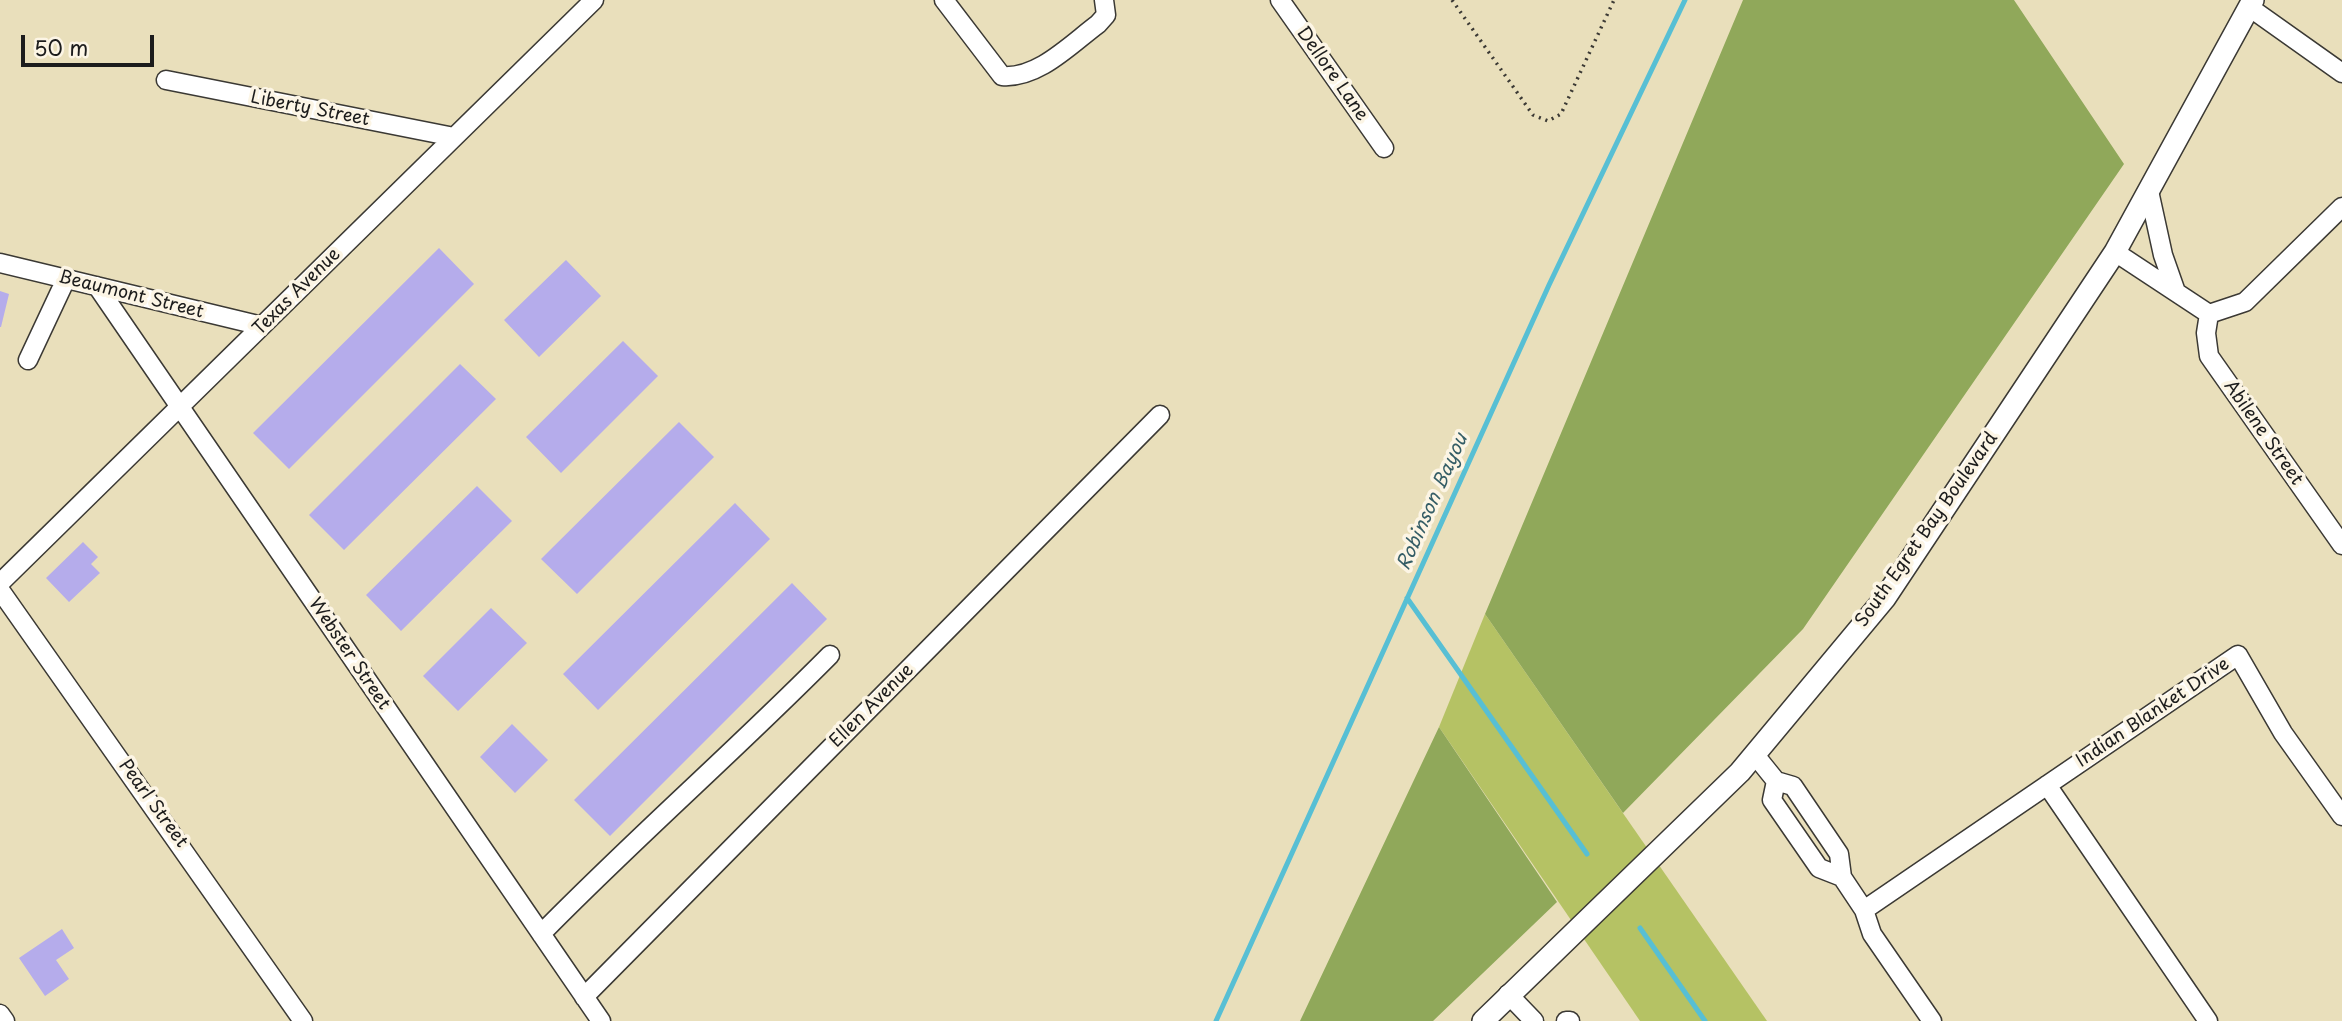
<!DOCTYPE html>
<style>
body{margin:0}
#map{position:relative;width:2342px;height:1021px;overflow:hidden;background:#e9dfbb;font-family:"Playpen Sans",sans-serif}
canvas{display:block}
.scale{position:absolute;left:21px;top:35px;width:133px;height:32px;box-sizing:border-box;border:4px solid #1c1c1c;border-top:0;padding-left:9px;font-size:21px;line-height:24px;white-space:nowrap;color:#1c1c1c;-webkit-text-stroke:5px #fcf5e5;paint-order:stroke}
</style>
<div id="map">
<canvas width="2342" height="1021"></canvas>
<div class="scale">50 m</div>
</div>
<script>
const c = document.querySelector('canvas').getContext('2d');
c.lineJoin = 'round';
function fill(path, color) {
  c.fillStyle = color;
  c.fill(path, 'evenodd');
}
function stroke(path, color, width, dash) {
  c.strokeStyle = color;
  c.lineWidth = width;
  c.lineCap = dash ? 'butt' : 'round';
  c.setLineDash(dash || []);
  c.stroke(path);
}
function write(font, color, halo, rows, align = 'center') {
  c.font = font + ' "Playpen Sans",sans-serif';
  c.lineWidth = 7;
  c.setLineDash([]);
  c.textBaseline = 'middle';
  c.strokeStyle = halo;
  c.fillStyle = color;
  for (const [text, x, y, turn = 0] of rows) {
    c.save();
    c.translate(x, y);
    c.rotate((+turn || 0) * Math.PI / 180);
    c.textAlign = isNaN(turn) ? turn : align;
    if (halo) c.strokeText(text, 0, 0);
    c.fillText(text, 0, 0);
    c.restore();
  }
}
fill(new Path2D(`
 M1485 614 1767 1021H1640L1439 727Z`), '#b5c264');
fill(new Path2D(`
 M1743 0H2014L2124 164 1803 629 1623 813 1485 614Z
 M1439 727 1557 902 1433 1021H1300Z`), '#90a85a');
stroke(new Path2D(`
 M1407 598 1587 854
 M1640 928 1705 1021
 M1216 1021 1549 285 1685 0`), '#57bfd4', 5);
fill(new Path2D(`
 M439 248 474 284 289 469 253 433Z
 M566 260 601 296 539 357 504 320Z
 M0 291 9 294 1 327H0Z
 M623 341 658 376 561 473 526 437Z
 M460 364 496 399 344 550 309 515Z
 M679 422 714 457 577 594 541 559Z
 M477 486 512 521 401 631 366 595Z
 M735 503 770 539 598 710 563 674Z
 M83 542 98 557 91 564 100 573 69 602 46 578Z
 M792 583 827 619 610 836 574 800Z
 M491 608 527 643 458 711 423 676Z
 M512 724 548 760 515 793 480 757Z
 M62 929 74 948 56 960 69 979 45 996 19 958Z`), '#b5aceb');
const minor = new Path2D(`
 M944 0 1002 76C1038 79 1071 44 1098 24L1106 15 1104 0
 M1280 0 1384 148
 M2249 7 2342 73
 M166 80 454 137
 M2149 191 2163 255 2176 292
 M2115 252 2209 314
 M0 263 262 326
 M97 286 601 1021
 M2209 314 2206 333 2209 356 2342 545
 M2209 314 2245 302 2342 207
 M28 360 66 279
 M0 583 594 0
 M0 590 303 1021
 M1755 755 1776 781 1793 786 1839 854 1842 877 1864 910 1872 934 1932 1021
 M1776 781 1772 800 1819 868 1842 877
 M2047 785 2208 1021
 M1864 910 2238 655 2283 733 2342 816
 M541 934C635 838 736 750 830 655
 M1508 994 1534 1021
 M584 997 1160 415
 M0 1014 5 1021
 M1566 1021H1570`);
const major = new Path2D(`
 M1483 1021 1740 772 1885 598 2115 252 2253 0`);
stroke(minor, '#3b3934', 21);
stroke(major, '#3b3934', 24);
stroke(new Path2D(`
 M1452 0 1533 115 1548 121 1561 114 1614 0`), '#3b3934', 3.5, [2, 5]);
stroke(minor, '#fff', 18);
stroke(major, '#fff', 21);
write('18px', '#1c1c1c', '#fcf5e5', [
 ["Dellore Lane",1332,74,55],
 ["Liberty Street",310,109,11],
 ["Texas Avenue",297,292,-45],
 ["Beaumont Street",131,295,14],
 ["Abilene Street",2263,433,55],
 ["South Egret Bay Boulevard",1927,530,-55],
 ["Webster Street",349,654,56],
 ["Ellen Avenue",872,706,-45],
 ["Indian Blanket Drive",2153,713,-34],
 ["Pearl Street",153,804,54]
]);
write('italic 19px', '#345d66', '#fcf5e5', [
 ["Robinson Bayou",1433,502,-66]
]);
</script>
